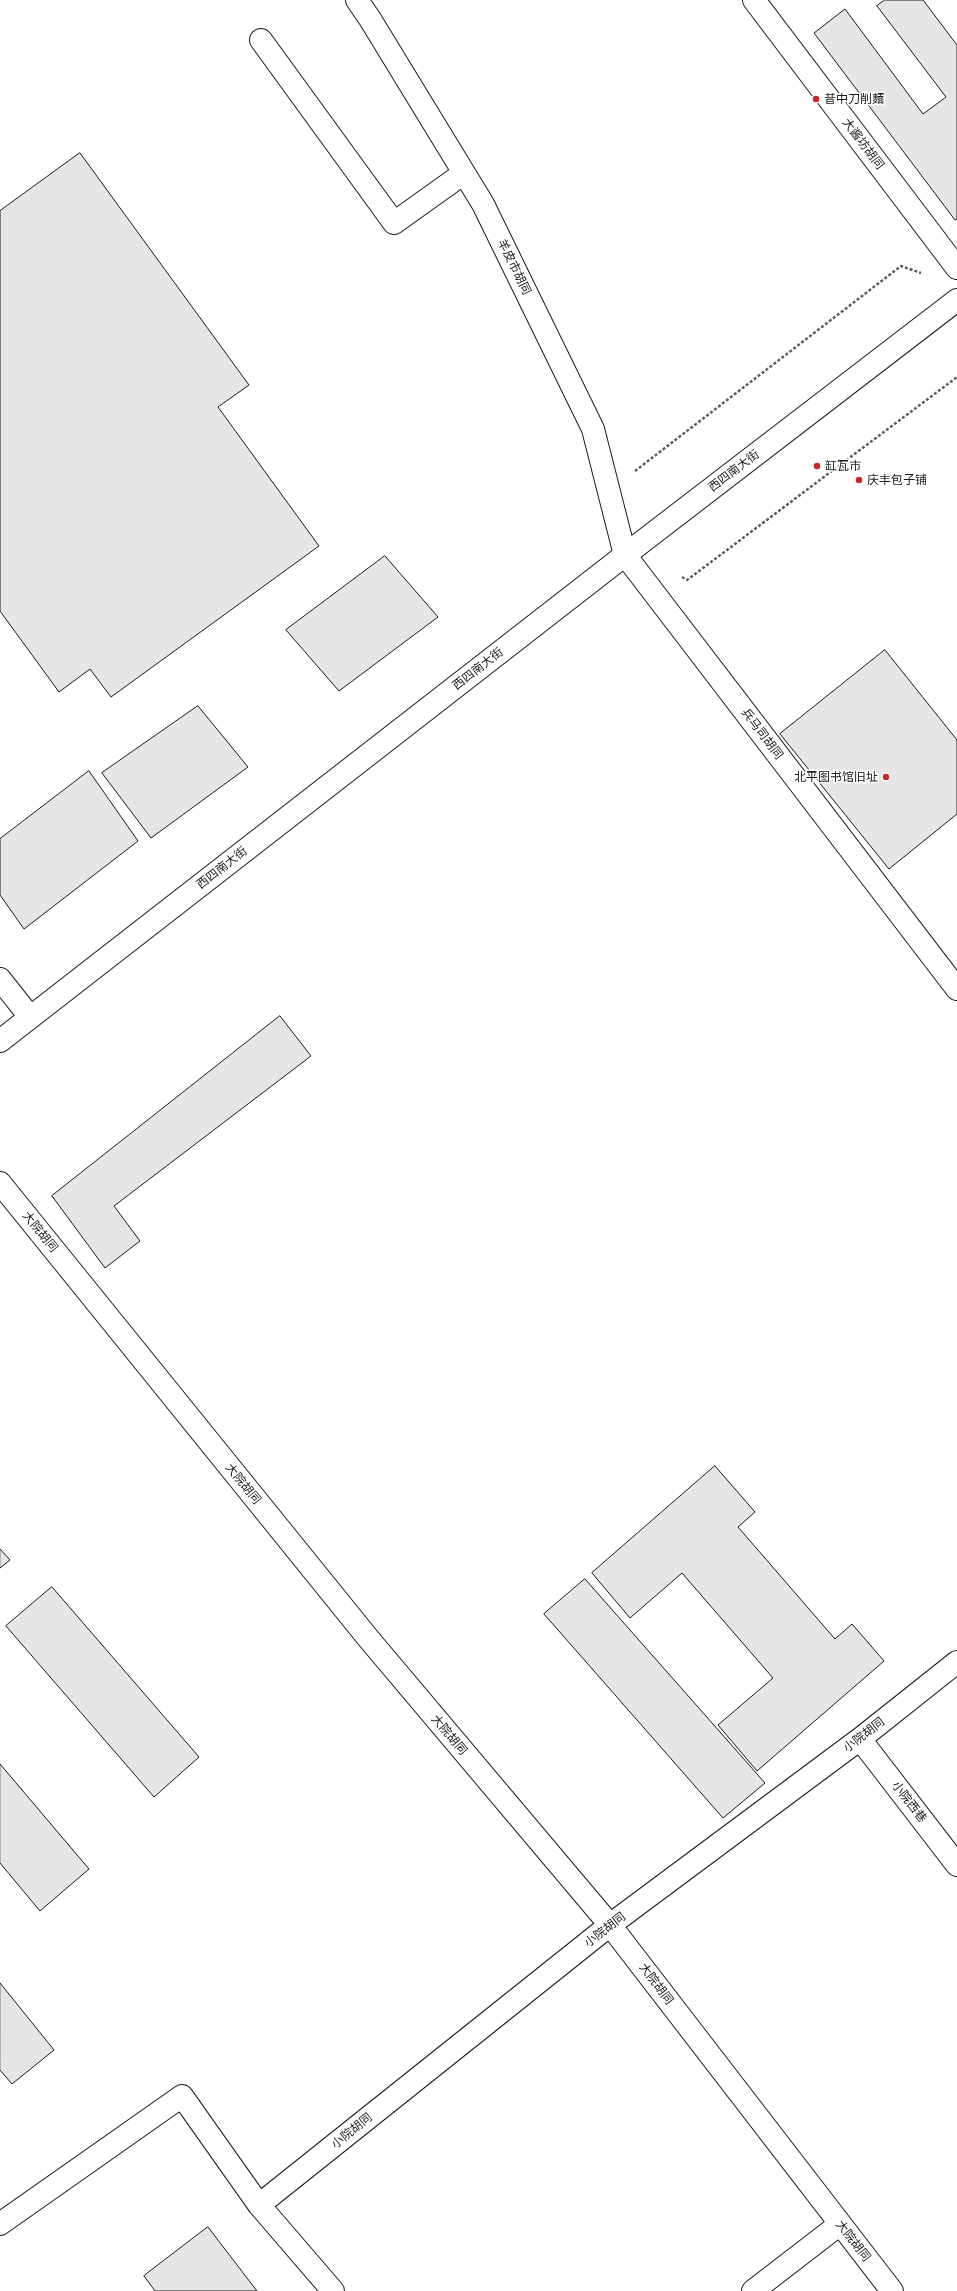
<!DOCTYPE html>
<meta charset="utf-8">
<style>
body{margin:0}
canvas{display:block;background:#fff}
</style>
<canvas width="957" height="2291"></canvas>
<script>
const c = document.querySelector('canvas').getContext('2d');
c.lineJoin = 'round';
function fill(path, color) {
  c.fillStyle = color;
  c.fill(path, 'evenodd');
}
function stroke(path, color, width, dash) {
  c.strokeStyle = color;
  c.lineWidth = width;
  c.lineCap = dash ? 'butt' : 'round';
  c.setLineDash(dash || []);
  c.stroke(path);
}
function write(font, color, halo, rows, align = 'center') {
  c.font = font + ' Quicksand,"Noto Sans SC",sans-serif';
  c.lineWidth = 3;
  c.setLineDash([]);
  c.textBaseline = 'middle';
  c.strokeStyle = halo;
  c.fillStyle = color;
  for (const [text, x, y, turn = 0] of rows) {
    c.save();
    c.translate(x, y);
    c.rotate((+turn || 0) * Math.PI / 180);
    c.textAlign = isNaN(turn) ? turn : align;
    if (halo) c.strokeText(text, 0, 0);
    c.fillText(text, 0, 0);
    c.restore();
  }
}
const building = new Path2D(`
 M885 0H923L957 45V219L955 220 814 33 845 9 923 114 946 97 877 6Z
 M80 153 249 385 218 407 319 546 111 697 90 669 59 692 0 611V211Z
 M385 556 438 617 339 691 286 630Z
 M885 650 957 740V814L889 869 780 734Z
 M198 706 248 767 151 838 102 773Z
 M89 771 138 841 24 929 0 895V839Z
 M280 1016 311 1056 114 1206 140 1241 105 1268 52 1196Z
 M715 1466 755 1512 738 1527 835 1639 852 1624 884 1661 757 1771 718 1725 773 1678 682 1573 630 1618 592 1573Z
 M0 1549 10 1560 0 1568Z
 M585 1579 765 1783 723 1818 544 1614Z
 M52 1587 199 1757 154 1797 6 1626Z
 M0 1764 89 1869 40 1911 0 1863Z
 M0 1983 54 2050 12 2084 0 2070Z
 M208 2227 257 2291H155L144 2276Z`);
fill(building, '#e6e6e6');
stroke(building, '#1a1a1a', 1);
const minor = new Path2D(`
 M357 0 370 19 483 204 593 429 625 555 957 989
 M754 0 957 268
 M261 40 394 223 464 173
 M0 979 30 1017
 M0 1183 368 1638 610 1925 892 2291
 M860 1739 957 1865
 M259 2205 610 1925 860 1739 957 1662
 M0 2224 182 2096 259 2205 333 2291
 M753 2291 840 2224`);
const major = new Path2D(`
 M0 1041 625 555 957 300`);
stroke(minor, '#1a1a1a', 24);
stroke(major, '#1a1a1a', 24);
stroke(new Path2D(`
 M635 471 901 266 921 273
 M682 577 687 580 957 377`), '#5f5f5f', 2.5, [3, 2]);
stroke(minor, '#fff', 22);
stroke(major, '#fff', 22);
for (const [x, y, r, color] of [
 [816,99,4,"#c62828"],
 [817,466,4,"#c62828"],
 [859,480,4,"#c62828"],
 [886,777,4,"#c62828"]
]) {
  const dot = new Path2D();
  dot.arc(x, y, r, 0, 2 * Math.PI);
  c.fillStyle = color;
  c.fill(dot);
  stroke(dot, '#fff', 1.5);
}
write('12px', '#1a1a1a', '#fff', [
 ["昔中刀削麵",824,99],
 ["缸瓦市",825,466],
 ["庆丰包子铺",867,480],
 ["北平图书馆旧址",878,777,"right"]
], 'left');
write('12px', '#1a1a1a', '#fff', [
 ["大酱坊胡同",863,144,53],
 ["羊皮市胡同",514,267,64],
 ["西四南大街",734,471,-37],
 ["西四南大街",478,669,-38],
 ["兵马司胡同",762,734,53],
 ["西四南大街",222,868,-38],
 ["大院胡同",40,1232,51],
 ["大院胡同",243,1484,51],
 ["大院胡同",449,1735,50],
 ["小院胡同",864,1735,-38],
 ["小院西巷",909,1802,52],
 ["小院胡同",605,1930,-38],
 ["大院胡同",656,1984,53],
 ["小院胡同",352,2131,-39],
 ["大院胡同",853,2241,52]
]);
</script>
